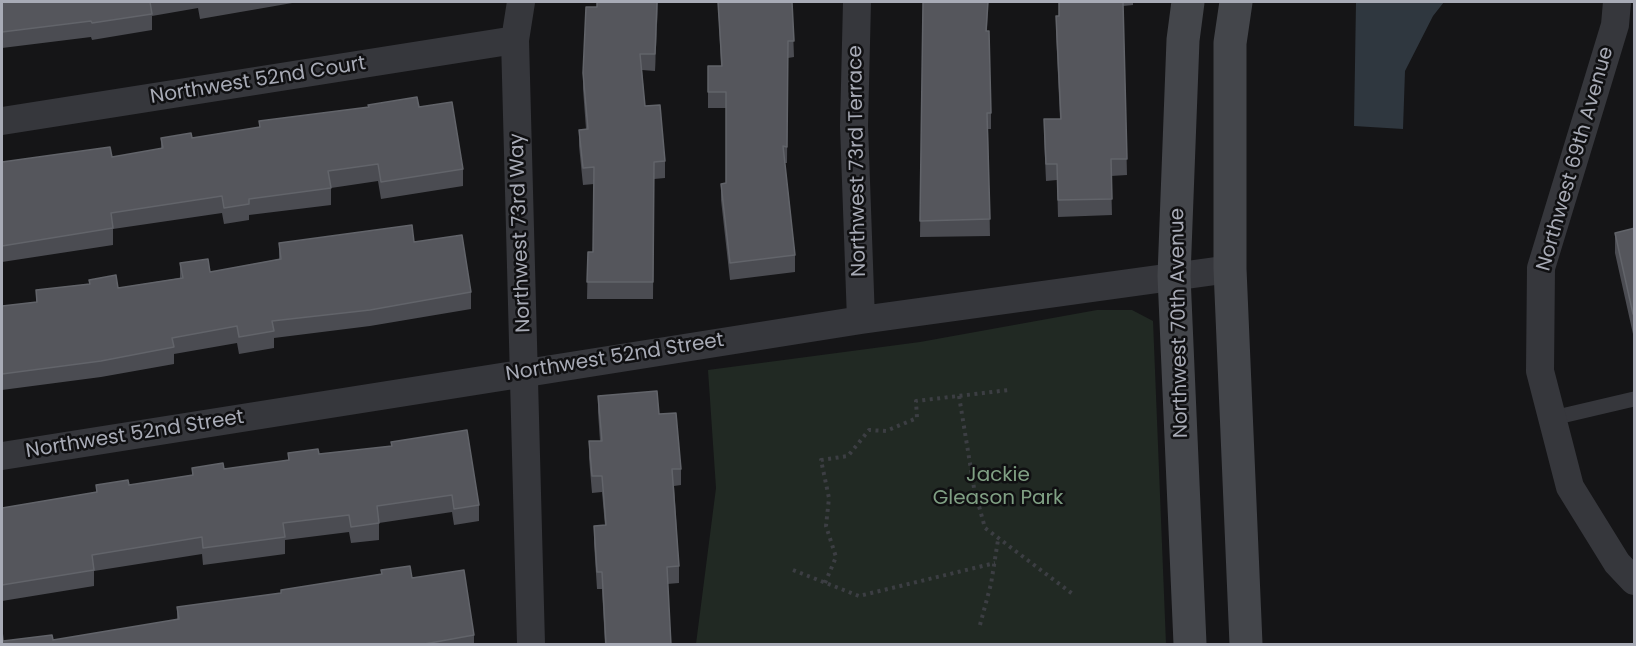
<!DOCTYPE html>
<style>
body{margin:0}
#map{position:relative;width:1636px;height:646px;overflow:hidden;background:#151517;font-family:Poppins,sans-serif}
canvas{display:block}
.frame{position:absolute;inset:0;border:3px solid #a8abb6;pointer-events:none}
</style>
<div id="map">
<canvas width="1636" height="646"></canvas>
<div class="frame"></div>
</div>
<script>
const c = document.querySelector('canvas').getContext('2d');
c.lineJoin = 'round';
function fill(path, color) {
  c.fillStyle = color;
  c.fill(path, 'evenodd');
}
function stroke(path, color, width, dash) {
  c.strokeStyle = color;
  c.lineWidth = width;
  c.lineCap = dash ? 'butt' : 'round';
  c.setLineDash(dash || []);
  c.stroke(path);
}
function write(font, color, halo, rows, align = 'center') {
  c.font = font + ' Poppins,sans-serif';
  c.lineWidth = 5;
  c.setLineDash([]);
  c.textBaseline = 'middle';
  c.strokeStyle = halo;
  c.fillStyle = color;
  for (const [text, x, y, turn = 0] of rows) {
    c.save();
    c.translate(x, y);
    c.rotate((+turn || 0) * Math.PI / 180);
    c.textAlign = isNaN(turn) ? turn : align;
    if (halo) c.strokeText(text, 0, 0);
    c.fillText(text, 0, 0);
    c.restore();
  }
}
fill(new Path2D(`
 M1097 310H1132L1153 321 1166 644H696L716 488 708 370 920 342Z`), '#212923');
fill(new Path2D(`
 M1356 2H1444L1433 16 1405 71 1403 129 1354 126Z`), '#2f373f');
stroke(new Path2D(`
 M959 396 974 488 985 528 1074 595
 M793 570 859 596 995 563
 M825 583 836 557 826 526 829 498 821 460 848 456 869 430 886 431 917 418 916 401 1009 390
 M980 625 991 584 998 540`), '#3c3e43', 4, [3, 4.5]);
stroke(new Path2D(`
 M1553 418 1634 399`), '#36373c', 15);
stroke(new Path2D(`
 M521 2 515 40 531 644
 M857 2 854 126 861 320
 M1617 2 1615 25 1541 268 1540 371 1570 487 1617 563 1634 581
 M2 121 515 40
 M2 456 861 320 1230 269`), '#36373c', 28);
stroke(new Path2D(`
 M1188 2 1183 40 1174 276 1190 644
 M1236 2 1230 43V269L1246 644`), '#44464b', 33);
fill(new Path2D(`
 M2 2H298L200 19 198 8 152 16V30L92 40 91 37 2 48Z
 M658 2 655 71 642 70 645 106 665 161V178L654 179 653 299H587L588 252H593L594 184 583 185 579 146V130L586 129 583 89V73L597 7Z
 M718 2H792L794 57 788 58 787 163H785L795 255V272L730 280 721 200V184L726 183V108H708V66H721Z
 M923 2H988L987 31 991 113V129H988L990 236 920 237Z
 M1059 2H1133V5L1123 6 1127 175 1111 176 1112 215 1058 217 1057 180 1046 181 1044 136 1060 119 1056 33V16H1059Z
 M419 107 463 169V186L381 199 378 181 331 188V205L249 215V220L224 224 222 213 113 229V245L2 262V162L112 157 161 149V138H192L259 127V121Z
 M1635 228V334H1633L1615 253V233Z
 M414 242 471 292V309L370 326 274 338V348L239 354 237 343 174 354V364L101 377 2 390V306L36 302V290L89 284V280L118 288 180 278V263L210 272 279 259V243Z
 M598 396 659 414 681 469V485L674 486 679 566V583L667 584 671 645H605L602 589H597L594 543V526H605L602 492 592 493 589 458V441H600L598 412Z
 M391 442 479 505V521L454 525 452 512 379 523V540L351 543 349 532 285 540V554L203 565 202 554 94 571V586L2 601V508L96 492V485H129L192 475V468L224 469 288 460V453L319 454 391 446Z
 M381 570 412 578 474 635V645H2L3 641 53 640 177 620V607L281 593V590L381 574Z`), '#4b4c52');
fill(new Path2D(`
 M657 2H658L655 71V54Z
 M1633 314H1635V334H1633Z`), '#313236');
const building = new Path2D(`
 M2 2H150L152 14 92 23 91 21 2 32Z
 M597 2H657L655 54H640L645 106 660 105 665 161 654 162 653 282H587L588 252H593L594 167 583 168 579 130 588 129 583 73 586 7H597Z
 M718 2H792L794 41H788L787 147 783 146 795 255 730 263 721 184 726 183V92H708V66H722Z
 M923 2H988L986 31H989L991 113H987L990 219 920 221Z
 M1059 2H1123L1127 159H1111L1112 199 1058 200 1057 164H1046L1044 119H1061L1056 16H1059Z
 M417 97 419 107 452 102 463 169 381 182 378 164 328 171 331 188 249 199V204L224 208 222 196 111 213 113 228 2 246V162L110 147 112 157 163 148 161 138 191 133 192 138 260 127 259 121 369 107 368 105Z
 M412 225 414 242 462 235 471 292 370 310 272 321 274 331 239 337 237 326 172 338 174 347 101 361 2 374V306L37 302 36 290 90 284 89 280 116 275 118 288 183 278 180 263 208 259 210 272 281 259 279 243Z
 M1635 228V314H1633L1615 233Z
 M657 391 659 414 676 413 681 469H672L679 566 667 567 671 645H606L602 572H597L594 526 606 525 602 476H592L589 441H602L598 396Z
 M467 430 479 505 454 509 452 495 377 506 379 523 351 527 349 515 283 523 285 537 203 548 202 537 92 555 94 570 2 585V508L97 492 96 485 128 480 129 485 193 475 192 468 223 463 224 469 289 460 288 453 318 449 319 454 392 446 391 442Z
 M410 566 412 578 464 570 474 635 419 645H2V631L3 641 52 635 53 640 179 619 177 607 281 593V590L382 574 381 570Z`);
fill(building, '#55565c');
stroke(building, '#62646a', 1.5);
write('20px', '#a8abb6', '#101012', [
 ["Northwest 52nd Court",258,81,-9],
 ["Northwest 69th Avenue",1576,159,-74],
 ["Northwest 73rd Terrace",858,161,-91],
 ["Northwest 73rd Way",521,233,-92],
 ["Northwest 70th Avenue",1180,323,-91],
 ["Northwest 52nd Street",615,358,-9],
 ["Northwest 52nd Street",135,435,-9]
]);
write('20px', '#80a084', '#101012', [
 ["Jackie",998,476],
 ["Gleason Park",998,499]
]);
</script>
